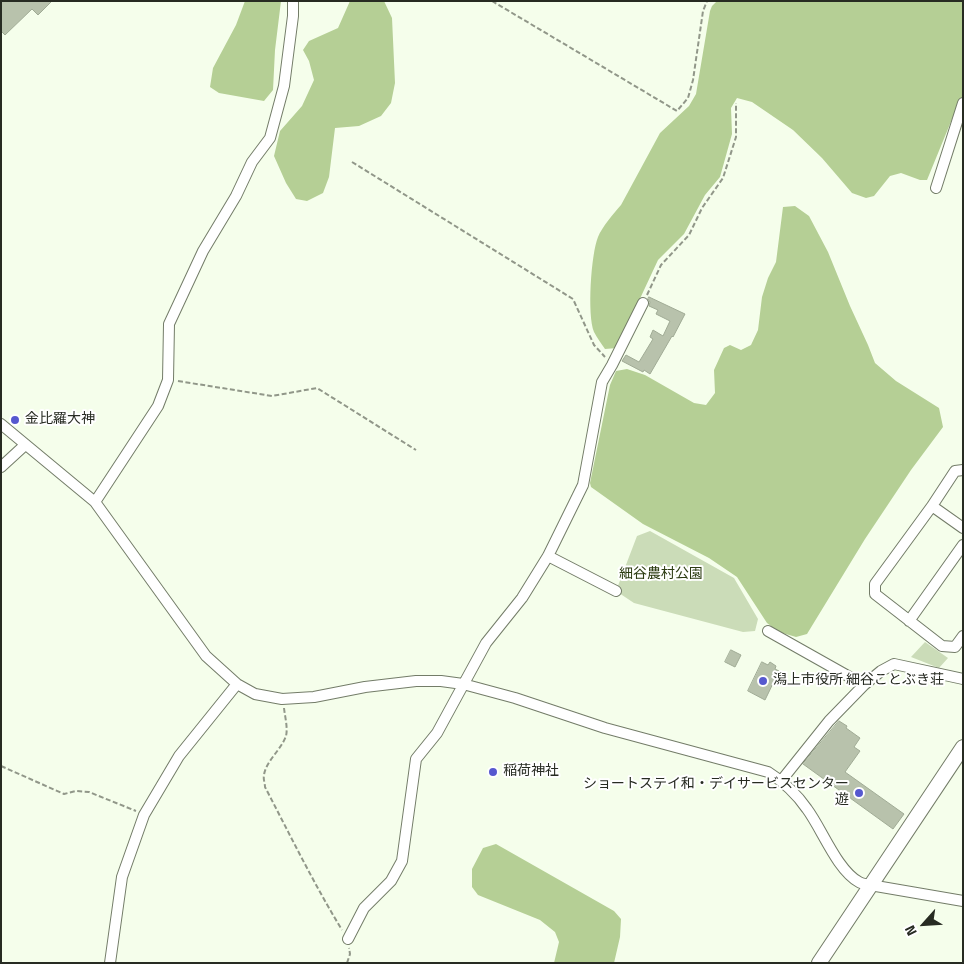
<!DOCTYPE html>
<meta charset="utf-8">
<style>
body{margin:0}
#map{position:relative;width:964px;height:964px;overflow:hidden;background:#f5feeb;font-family:"Titillium Web",sans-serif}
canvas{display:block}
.frame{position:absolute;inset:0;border:2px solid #272b22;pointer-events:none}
.north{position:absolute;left:899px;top:899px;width:50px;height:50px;-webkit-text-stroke:4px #fff;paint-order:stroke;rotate:244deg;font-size:14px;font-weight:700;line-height:20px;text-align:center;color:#272b22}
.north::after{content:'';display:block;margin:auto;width:18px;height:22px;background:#272b22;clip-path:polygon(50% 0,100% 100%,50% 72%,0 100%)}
</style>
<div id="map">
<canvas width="964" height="964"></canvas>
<div class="frame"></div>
<div class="north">N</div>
</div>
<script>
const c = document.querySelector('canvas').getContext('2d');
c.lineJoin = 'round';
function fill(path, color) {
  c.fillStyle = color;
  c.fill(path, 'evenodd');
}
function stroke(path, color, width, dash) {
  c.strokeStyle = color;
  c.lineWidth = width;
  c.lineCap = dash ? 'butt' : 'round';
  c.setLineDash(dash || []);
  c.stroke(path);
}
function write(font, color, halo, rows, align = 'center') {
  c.font = font + ' "Titillium Web","Noto Sans JP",sans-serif';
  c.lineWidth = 4;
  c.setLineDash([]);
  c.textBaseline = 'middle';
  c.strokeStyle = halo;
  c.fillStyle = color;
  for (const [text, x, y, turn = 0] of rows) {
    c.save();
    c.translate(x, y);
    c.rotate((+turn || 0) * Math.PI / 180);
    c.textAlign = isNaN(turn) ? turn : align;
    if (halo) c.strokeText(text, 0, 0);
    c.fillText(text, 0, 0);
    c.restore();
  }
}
fill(new Path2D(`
 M650 531 734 578 758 619 755 631 743 632 634 603 616 591 637 536Z
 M925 642 948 658 939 668 911 657Z`), '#cbdcb8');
fill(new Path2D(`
 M245 1H281L275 50 273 90 264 101 219 93 210 87 213 68 236 25Z
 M350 1H384L392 18 395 83 391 103 381 116 359 126 335 128 329 177 323 193 307 201 296 199 286 183 274 156 280 131 302 106 314 80 309 61 303 50 309 41 338 28Z
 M717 1H963V96L959 102 927 180H920L901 173 890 176 874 196 866 198 852 193 822 158 793 130 752 102 737 98 731 108 732 134 720 177 705 195 684 234 658 260 617 348 605 349C601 343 597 338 594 332 587 315 591 254 598 237 602 227 614 213 621 205L660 133 689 106 696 94 710 11 712 6Z
 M795 206 809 216 828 252 850 306 868 345 875 363 896 381 939 408 943 427 911 470 865 539 807 634 796 637 779 632 767 623 737 577 709 558 643 524 591 487 590 483 610 385 616 371 627 369 645 375 694 403 706 405 715 393 714 370 724 348 730 345 741 350 751 345 758 330 762 297 768 278 776 262 783 207Z
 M496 844 614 911 621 919 620 937 614 963H554L559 942 555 932 540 920 478 895 472 887V869L483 848Z`), '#b5cf95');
const building = new Path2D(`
 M4 1H52L38 15 32 9 5 35 1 31V4Z
 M649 297 685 314 673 337 672 336 650 374 644 370 643 372 622 361 626 355 639 362 653 339 650 337 653 330 663 336 670 321 656 314 658 310 649 306 650 302 648 299Z
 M731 650 741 655 735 667 725 662Z
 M762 662 768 665 770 662 776 666 775 669 779 671 765 700 748 691Z
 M839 721 847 726 846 728 860 738 854 747 860 751 845 772 904 814 893 829 803 764Z`);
fill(building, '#b8c2ac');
stroke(building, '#a0ab95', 1);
const street = new Path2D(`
 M936 188 963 103
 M1 424 95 502 206 656 237 684 255 694 282 699 314 697 365 687 416 681H441L463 684 515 698 605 728 768 772C784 782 796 793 807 809 822 829 837 870 859 882 862 884 866 884 870 885L963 901
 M1 467 25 445
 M963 470 955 471 932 506 875 584V594L942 646 955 647 963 636
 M95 502 158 406 168 380 169 324 203 251 236 196 252 162 270 138 284 86 293 16V1
 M932 506 963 528
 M548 556 616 591
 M909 621 963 545
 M768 631 864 685
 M781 781 829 721 864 685 881 671 894 664 963 679
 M348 939 364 908 391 881 402 861 416 759 437 733 486 643 522 598 548 556 583 485 602 382 612 365 643 303
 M110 963 122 877 144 815 179 756 237 684`);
const secondary = new Path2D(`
 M819 963 963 747`);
stroke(street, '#737c68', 12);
stroke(secondary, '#737c68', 16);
stroke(new Path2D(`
 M492 1 677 111 688 98 693 80 703 11 707 1
 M352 162 573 299 594 345 605 357
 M647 295 661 265 689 235 702 208 723 178 736 137V103
 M178 381 272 396 317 388 416 450
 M284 708C285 717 288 728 286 736 281 750 266 761 264 775 263 779 265 783 265 787 290 835 314 884 342 930
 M1 766 64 794 76 791 89 792 136 811
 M347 963 350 954 349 948`), '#919789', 2, [5, 2.5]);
stroke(street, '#fff', 10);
stroke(secondary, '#fff', 14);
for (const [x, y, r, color] of [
 [15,420,5,"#5658cf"],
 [763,681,5,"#5658cf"],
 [493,772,5,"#5658cf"],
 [859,793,5,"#5658cf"]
]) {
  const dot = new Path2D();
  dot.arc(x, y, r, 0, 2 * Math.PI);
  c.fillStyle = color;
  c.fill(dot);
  stroke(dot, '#fff', 2);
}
write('14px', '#272b22', '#fff', [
 ["金比羅大神",25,420],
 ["潟上市役所 細谷ことぶき荘",773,681],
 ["稲荷神社",503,772],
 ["ショートステイ和・デイサービスセンター",849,785,"right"],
 ["遊",849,801,"right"]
], 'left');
write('14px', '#2c3c12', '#fff', [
 ["細谷農村公園",661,575]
]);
</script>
